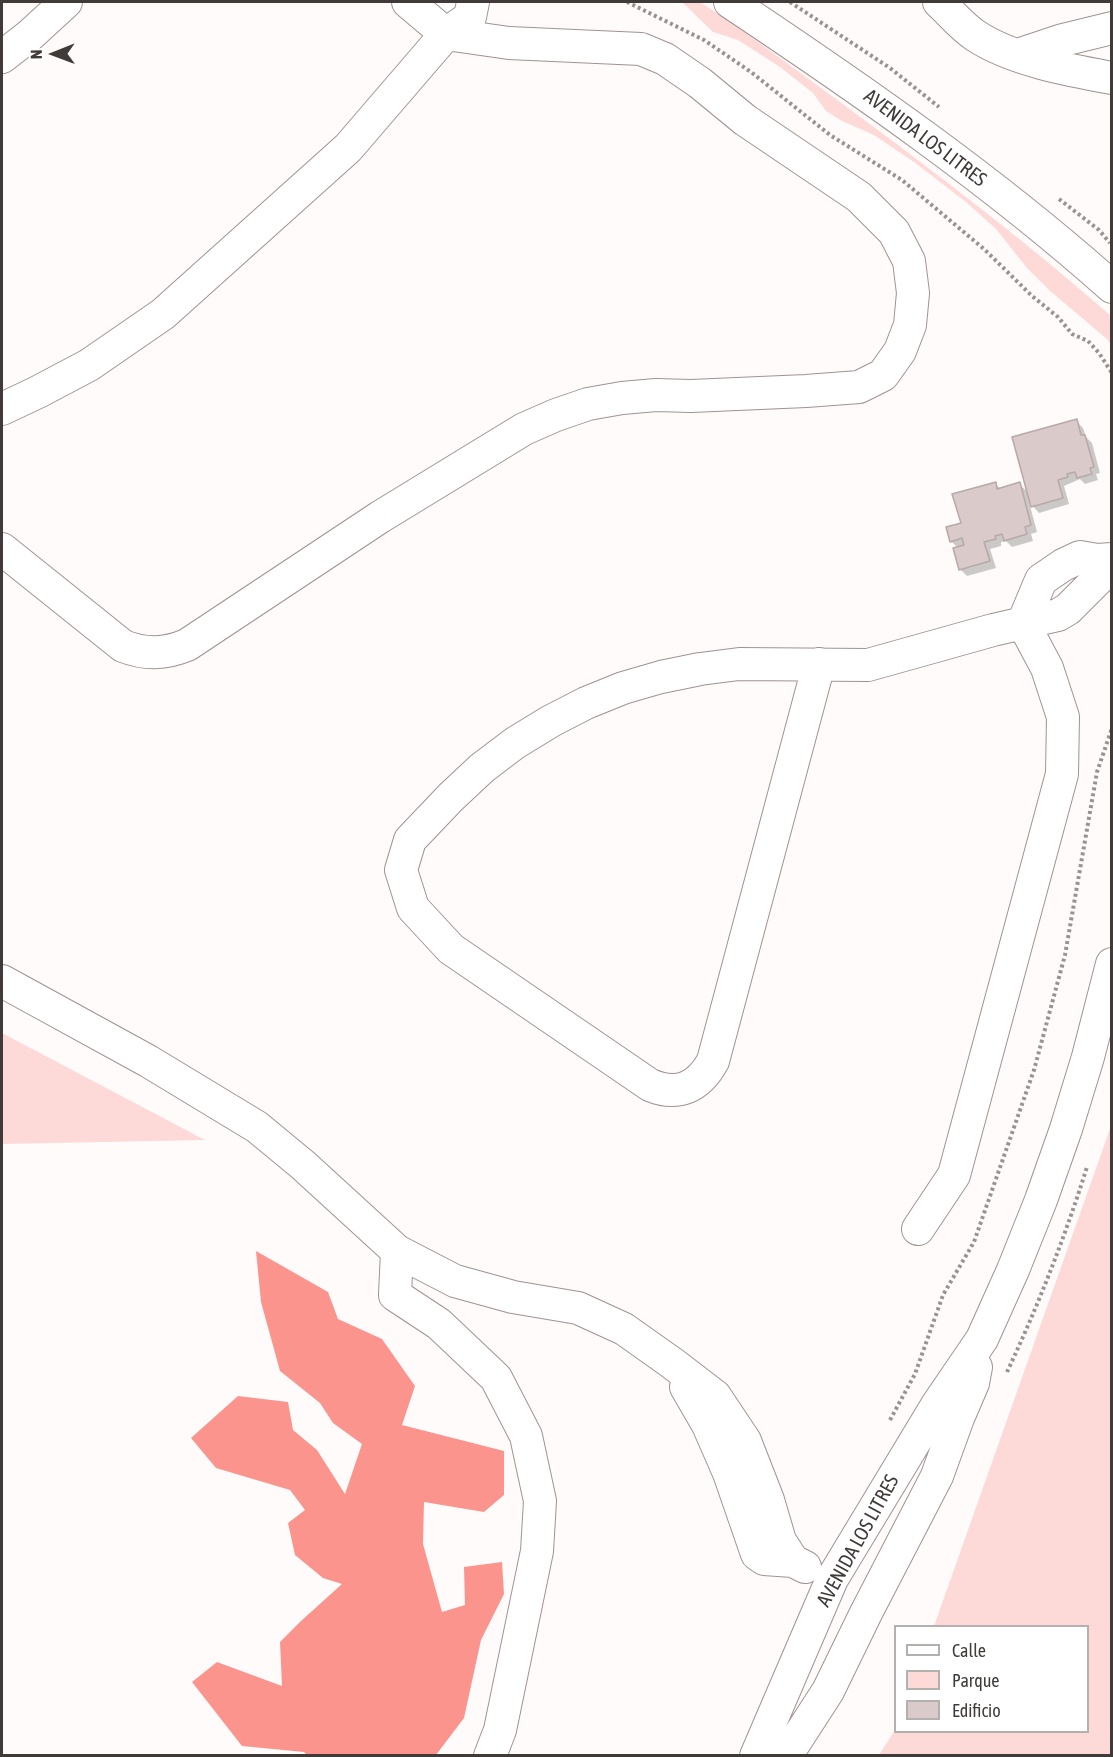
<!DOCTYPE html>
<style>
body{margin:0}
#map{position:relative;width:1113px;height:1757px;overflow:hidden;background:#fefbfa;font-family:"Asap Condensed",sans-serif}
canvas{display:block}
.frame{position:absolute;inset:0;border:3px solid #403a39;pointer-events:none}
.legend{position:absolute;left:894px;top:1625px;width:195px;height:108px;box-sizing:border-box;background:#fff;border:2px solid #b3b0b0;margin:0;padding:8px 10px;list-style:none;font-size:18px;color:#403a39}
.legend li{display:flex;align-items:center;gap:12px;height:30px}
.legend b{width:30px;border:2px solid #b3b0b0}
.north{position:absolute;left:24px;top:24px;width:60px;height:60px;-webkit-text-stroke:4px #fff;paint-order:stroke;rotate:269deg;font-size:16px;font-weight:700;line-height:24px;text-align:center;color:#403a39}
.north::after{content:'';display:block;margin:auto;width:21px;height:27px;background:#403a39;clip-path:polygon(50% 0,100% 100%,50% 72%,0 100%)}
</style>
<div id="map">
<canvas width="1113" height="1757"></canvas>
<div class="frame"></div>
<ul class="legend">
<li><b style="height:8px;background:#fff"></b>Calle</li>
<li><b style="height:16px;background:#fddad7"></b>Parque</li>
<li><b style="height:16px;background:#dacbca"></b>Edificio</li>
</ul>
<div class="north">N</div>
</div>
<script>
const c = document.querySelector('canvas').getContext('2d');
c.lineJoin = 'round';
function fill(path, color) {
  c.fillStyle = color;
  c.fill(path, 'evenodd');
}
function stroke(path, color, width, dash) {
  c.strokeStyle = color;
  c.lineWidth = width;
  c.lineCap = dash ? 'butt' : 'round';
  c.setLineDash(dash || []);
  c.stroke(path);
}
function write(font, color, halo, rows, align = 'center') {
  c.font = font + ' "Asap Condensed",sans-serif';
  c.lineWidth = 4.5;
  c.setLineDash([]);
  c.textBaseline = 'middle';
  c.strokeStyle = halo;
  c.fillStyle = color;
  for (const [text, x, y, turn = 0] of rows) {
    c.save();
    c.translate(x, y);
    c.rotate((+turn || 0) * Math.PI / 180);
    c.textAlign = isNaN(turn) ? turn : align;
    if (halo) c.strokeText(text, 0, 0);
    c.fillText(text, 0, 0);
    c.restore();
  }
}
fill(new Path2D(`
 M682 2H700L729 21C860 116 990 210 1111 316V345L1107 339 1050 291 1027 268 996 229 966 202 914 162 874 135 842 121 826 111 813 93 780 67 738 40 713 32Z
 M2 1033 205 1140 2 1144Z
 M1111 1126V1755H879L895 1730 1088 1732V1626H934Z`), '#fddad7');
fill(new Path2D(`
 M256 1251 328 1292 338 1319 382 1339 415 1386 402 1425 504 1451V1495L484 1512 424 1502 423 1544 442 1612 465 1605 464 1567 502 1562 504 1594 481 1640 464 1718 436 1755H307L304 1752 242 1746 192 1682 217 1662 282 1686 280 1642 301 1621 342 1584 323 1578 295 1555 288 1523 305 1510 290 1490 216 1468 191 1438 238 1396 288 1402 293 1430 317 1450 345 1494 362 1444 333 1423 320 1403 280 1371 261 1302Z`), '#fc948e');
fill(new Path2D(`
 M1076 421 1083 428 1086 437 1092 443 1100 473 1096 474 1098 480 1085 484 1080 479 1064 486 1069 504 1039 513 1029 502 1037 532 1031 534 1033 541 1012 547 1006 541 1001 542V546L990 549 996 568 967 576 960 569 958 548 951 541 962 524 995 484 1001 489 1019 484 1030 494Z`), '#0003');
const building = new Path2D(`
 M1077 419 1081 435H1085L1094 467 1090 468 1092 474 1077 478 1075 472 1067 474 1068 477 1058 480 1063 498 1031 507 1012 437Z
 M996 482 997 489 1020 482 1031 525 1025 527 1027 534 1004 541 1002 534 995 536 996 539 984 542 990 561 959 570 953 548 964 545 962 538 950 542 946 527 961 523 952 494Z`);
fill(building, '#dacbca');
stroke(building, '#b7a9a7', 1.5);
const minor = new Path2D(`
 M730 2C862 90 993 181 1112 287
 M939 2C951 13 962 27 976 36 1013 60 1068 70 1112 78
 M1018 55 1063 40 1112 28
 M2 57 29 36 66 2
 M2 409 38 392 89 365 163 314 348 148 446 34 470 17 473 2
 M2 549 123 646C146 655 165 654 187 645L380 517 524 429 556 415 588 404 622 398 656 395 691 396 806 391 859 387 883 375 900 351 910 325 913 293 909 261 894 232 859 197 745 120 700 83 665 59 641 49 509 43 446 34 408 2
 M1023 623 1041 580 1063 565 1080 557 1097 560 1112 559
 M819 664 713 1061C699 1087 678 1097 650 1085L451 949 413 908 401 870 410 840 451 797 482 768 515 743 551 721 586 703 623 688 661 677 700 669 739 664 868 665 993 630 1058 615 1068 609 1098 579 1097 560
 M2 981 148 1061 257 1127 303 1165 397 1251 455 1281 513 1297 578 1308 624 1329 672 1363 715 1396 745 1441 768 1500 780 1541 793 1561
 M918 1229 954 1175 1062 774 1063 717 1047 668 1023 623
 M397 1251 395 1295 439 1324 496 1378 526 1436 540 1501 537 1551 500 1730 490 1756
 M686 1387 708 1425 729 1473 757 1554 764 1559 793 1561 805 1567
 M756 1756 832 1579 937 1405 982 1339 1013 1270 1041 1200 1066 1129 1088 1057 1112 964
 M786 1756 828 1691 866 1613 937 1476 958 1418 973 1383 976 1367`);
stroke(minor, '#a19291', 34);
stroke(new Path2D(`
 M627 2 704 40 751 72 830 135 902 180 984 249 1032 296 1058 317 1072 334 1088 341 1099 353 1112 373
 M790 2 890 68 939 107
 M1059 199 1099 230 1110 243
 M1007 1372C1038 1306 1065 1237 1087 1167
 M890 1420 915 1374 943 1295 974 1242 1034 1070 1065 955 1097 772 1112 728`), '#979392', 4, [3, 3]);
stroke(minor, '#fff', 32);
write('20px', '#403a39', '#fff', [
 ["AVENIDA LOS LITRES",925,138,37],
 ["AVENIDA LOS LITRES",858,1541,-61]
]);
</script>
